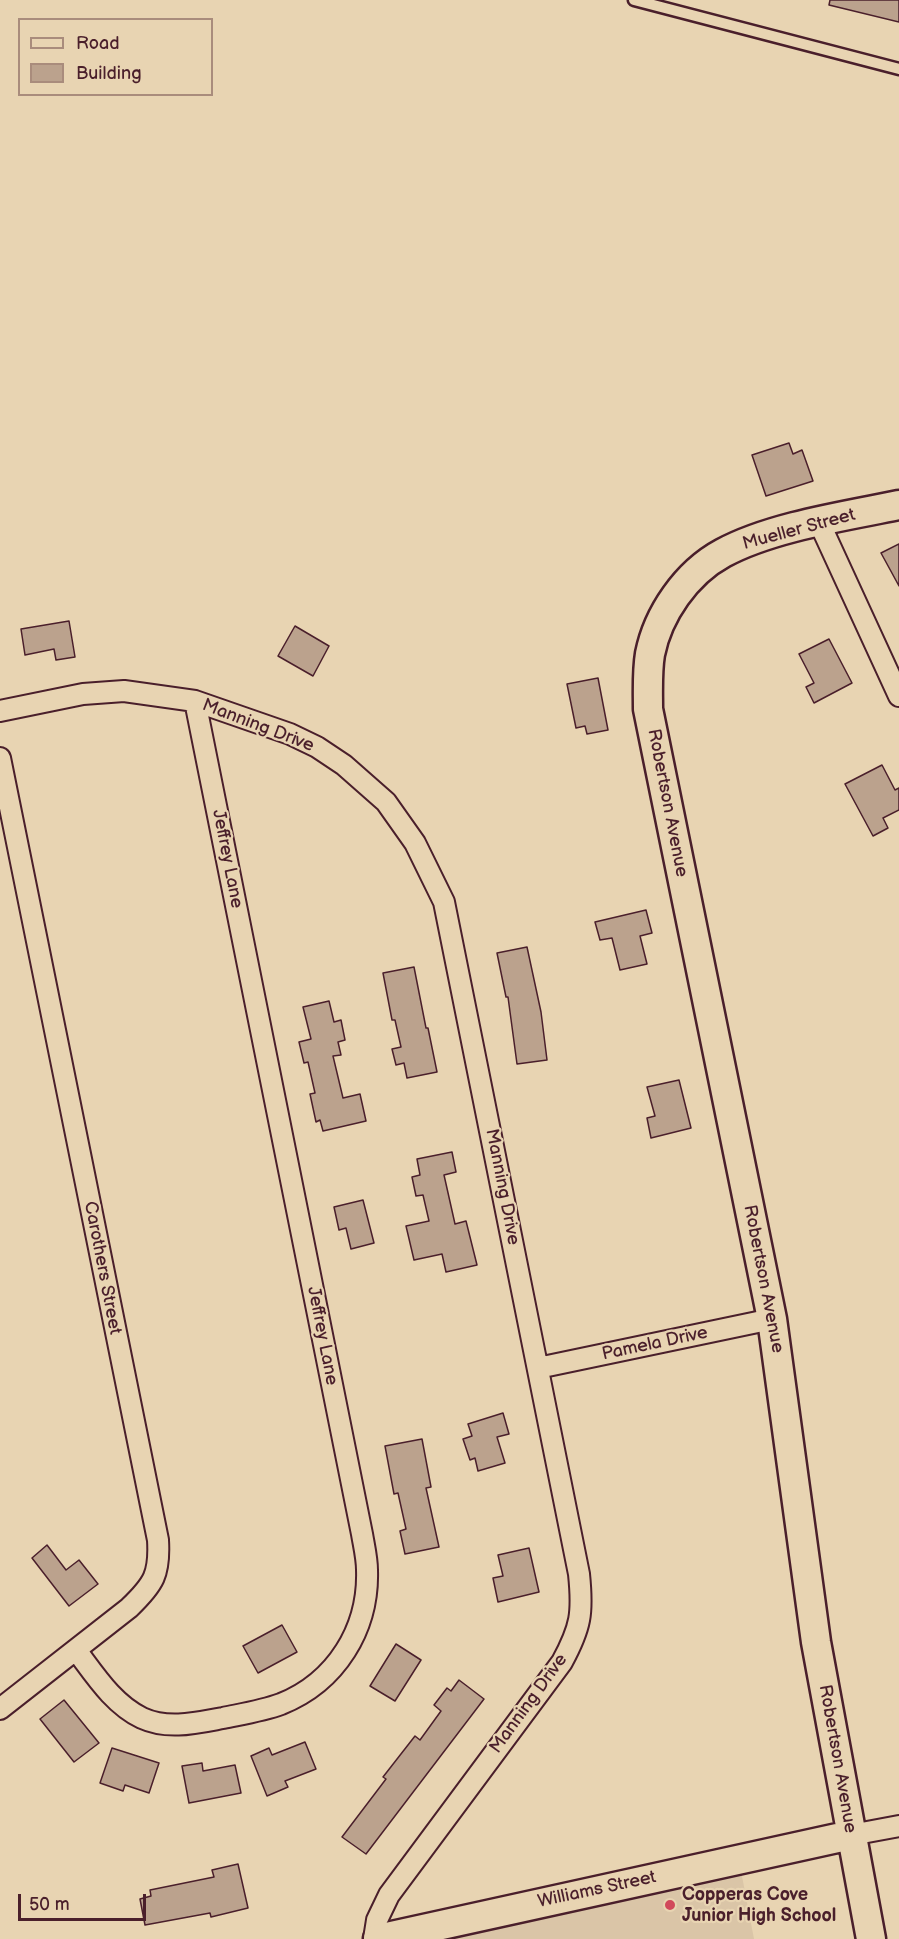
<!DOCTYPE html>
<style>
body{margin:0}
#map{position:relative;width:899px;height:1939px;overflow:hidden;background:#e8d4b2;font-family:"Balsamiq Sans",sans-serif}
canvas{display:block}
.legend{position:absolute;left:18px;top:18px;width:195px;height:78px;box-sizing:border-box;background:#e8d4b2;border:2px solid #a98c7c;margin:0;padding:8px 10px;list-style:none;font-size:18px;color:#4a1f2b}
.legend li{display:flex;align-items:center;gap:12px;height:30px}
.legend b{width:30px;border:2px solid #a98c7c}
.scale{position:absolute;left:18px;top:1894px;width:128px;height:27px;box-sizing:border-box;border:3px solid #4a1f2b;border-top:0;padding-left:8px;font-size:18px;line-height:21px;white-space:nowrap;color:#4a1f2b;-webkit-text-stroke:4px #e8d4b2;paint-order:stroke}
</style>
<div id="map">
<canvas width="899" height="1939"></canvas>
<ul class="legend">
<li><b style="height:8px;background:#e8d4b2"></b>Road</li>
<li><b style="height:16px;background:#bba28d"></b>Building</li>
</ul>
<div class="scale">50 m</div>
</div>
<script>
const c = document.querySelector('canvas').getContext('2d');
c.lineJoin = 'round';
function fill(path, color) {
  c.fillStyle = color;
  c.fill(path, 'evenodd');
}
function stroke(path, color, width, dash) {
  c.strokeStyle = color;
  c.lineWidth = width;
  c.lineCap = dash ? 'butt' : 'round';
  c.setLineDash(dash || []);
  c.stroke(path);
}
function write(font, color, halo, rows, align = 'center') {
  c.font = font + ' "Balsamiq Sans",sans-serif';
  c.lineWidth = 4.5;
  c.setLineDash([]);
  c.textBaseline = 'middle';
  c.strokeStyle = halo;
  c.fillStyle = color;
  for (const [text, x, y, turn = 0] of rows) {
    c.save();
    c.translate(x, y);
    c.rotate((+turn || 0) * Math.PI / 180);
    c.textAlign = isNaN(turn) ? turn : align;
    if (halo) c.strokeText(text, 0, 0);
    c.fillText(text, 0, 0);
    c.restore();
  }
}
fill(new Path2D(`
 M741 1871 754 1939H442Z`), '#dac5a7');
const building = new Path2D(`
 M830 0H899V22L829 5Z
 M789 443 793 454 802 450 813 481 766 496 752 455Z
 M899 544V586L881 553Z
 M69 621 75 657 56 660 54 649 25 655 21 629Z
 M295 626 329 646 313 676 278 656Z
 M829 639 852 683 814 703 806 687 814 683 799 654Z
 M598 678 608 730 587 734 585 726 576 728 567 684Z
 M882 765 895 790 899 788V810L883 818 888 828 873 836 845 784Z
 M646 910 652 933 640 936 647 964 620 970 612 938 600 940 595 922Z
 M527 947 541 1012 547 1060 517 1064 508 997H506L497 953Z
 M414 967 426 1028H428L437 1072 407 1078 404 1063 396 1065 392 1049 401 1047 395 1020H392L383 973Z
 M329 1001 334 1022 341 1020 345 1040 338 1042 341 1055 333 1056 343 1098 360 1094 366 1121 323 1131 320 1120 316 1122 310 1094 315 1093 308 1062 304 1063 299 1042 311 1039 303 1007Z
 M679 1080 691 1128 651 1138 647 1118 655 1116 647 1087Z
 M452 1152 456 1172 444 1175 455 1224 466 1221 477 1265 446 1272 442 1254 414 1260 406 1226 429 1221 423 1195 416 1196 412 1177 420 1175 417 1159Z
 M363 1200 374 1243 351 1249 346 1228 339 1230 334 1207Z
 M503 1413 509 1434 497 1437 505 1463 478 1471 475 1458 470 1460 463 1439 472 1436 468 1424Z
 M422 1439 431 1487 426 1488 439 1547 405 1554 400 1531 406 1529 398 1493 394 1494 385 1446Z
 M47 1545 66 1570 79 1560 98 1584 69 1606 32 1558Z
 M529 1548 539 1592 498 1602 493 1578 503 1576 498 1555Z
 M282 1625 297 1652 258 1673 243 1646Z
 M396 1644 421 1660 395 1701 370 1686Z
 M459 1680 484 1699 366 1854 342 1837 386 1779 383 1777 415 1736 420 1740 441 1711 434 1705 447 1688 451 1691Z
 M64 1700 99 1743 74 1762 40 1719Z
 M305 1742 316 1769 285 1781 288 1787 267 1796 251 1756 269 1748 272 1755Z
 M112 1748 159 1763 149 1793 125 1785 123 1791 100 1783Z
 M202 1763 203 1771 235 1765 241 1793 189 1803 182 1766Z
 M238 1864 248 1908 211 1917 210 1913 145 1925 140 1899 151 1896 150 1890 214 1877 212 1870Z`);
fill(building, '#bba28d');
stroke(building, '#4a1f2b', 1.5);
const lane = new Path2D(`
 M634 0 899 69`);
const street = new Path2D(`
 M819 522 899 696
 M0 711 83 694 124 691 195 701 290 734 317 747 344 765 386 802 415 843 444 902 579 1574C583 1613 581 1627 562 1662L389 1895 377 1920 374 1939
 M0 758 158 1540C160 1574 154 1584 129 1608L0 1709
 M538 1368 772 1319
 M76 1650C95 1675 113 1704 142 1718 168 1730 196 1723 223 1718 242 1714 262 1711 281 1704 336 1682 369 1629 367 1570 367 1558 364 1546 362 1534L195 701
 M851 1835 899 1826`);
const secondary = new Path2D(`
 M378 1939 851 1835
 M871 1939 816 1642 772 1319 648 709C648 691 647 672 650 654 658 614 686 573 723 553 771 527 845 516 899 505`);
stroke(lane, '#4a1f2b', 15);
stroke(street, '#4a1f2b', 24);
stroke(secondary, '#4a1f2b', 33);
stroke(lane, '#e8d4b2', 10);
stroke(street, '#e8d4b2', 20);
stroke(secondary, '#e8d4b2', 28);
for (const [x, y, r, color] of [
 [670,1905,6,"#d1495b"]
]) {
  const dot = new Path2D();
  dot.arc(x, y, r, 0, 2 * Math.PI);
  c.fillStyle = color;
  c.fill(dot);
  stroke(dot, '#e8d4b2', 2);
}
write('18px', '#4a1f2b', '#e8d4b2', [
 ["Mueller Street",799,530,-15],
 ["Manning Drive",258,726,21],
 ["Robertson Avenue",667,803,79],
 ["Jeffrey Lane",227,859,79],
 ["Manning Drive",502,1187,79],
 ["Carothers Street",102,1268,79],
 ["Robertson Avenue",763,1279,79],
 ["Jeffrey Lane",322,1336,79],
 ["Pamela Drive",655,1344,-12],
 ["Manning Drive",529,1704,-54],
 ["Robertson Avenue",837,1759,80],
 ["Williams Street",597,1890,-12]
]);
write('bold 18px', '#4a1f2b', '#e8d4b2', [
 ["Copperas Cove",682,1895],
 ["Junior High School",682,1916]
], 'left');
</script>
